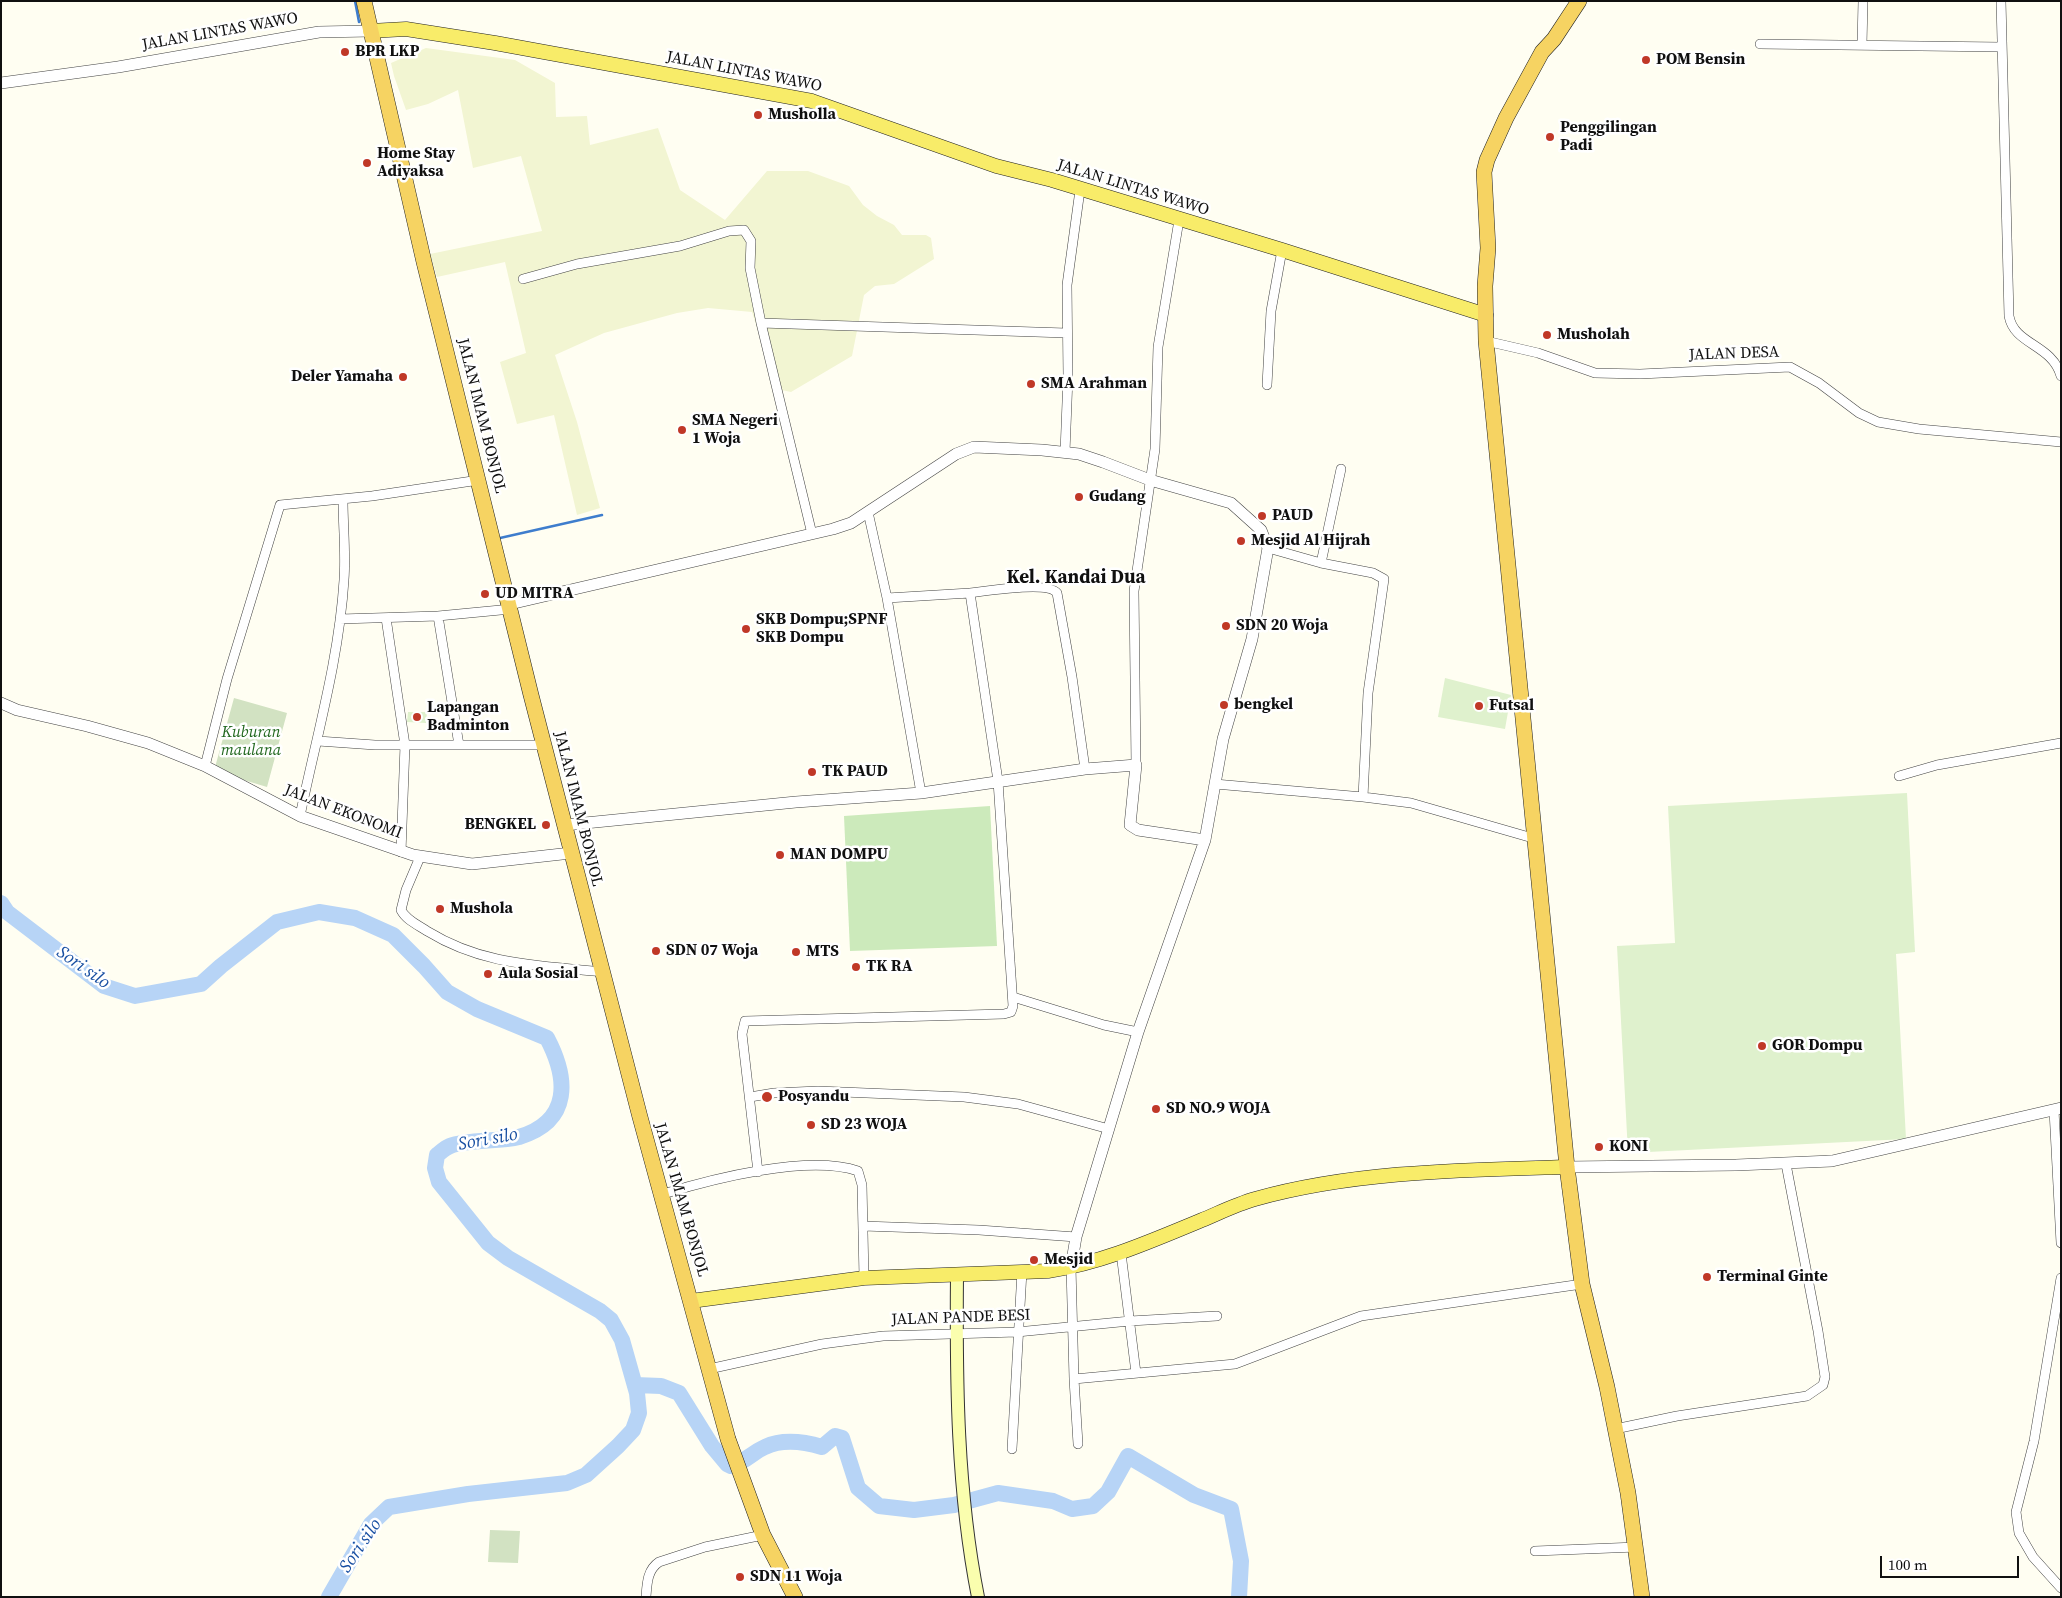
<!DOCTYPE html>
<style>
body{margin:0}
#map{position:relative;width:2062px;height:1598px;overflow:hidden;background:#fffef2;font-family:"Source Serif 4",serif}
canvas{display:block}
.frame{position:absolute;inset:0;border:2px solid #101010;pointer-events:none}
.scale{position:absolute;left:1880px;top:1556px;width:139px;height:22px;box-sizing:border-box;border:2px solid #101010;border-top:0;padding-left:6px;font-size:15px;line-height:18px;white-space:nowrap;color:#101010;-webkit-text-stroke:4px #fff;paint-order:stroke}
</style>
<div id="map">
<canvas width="2062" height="1598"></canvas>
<div class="frame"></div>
<div class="scale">100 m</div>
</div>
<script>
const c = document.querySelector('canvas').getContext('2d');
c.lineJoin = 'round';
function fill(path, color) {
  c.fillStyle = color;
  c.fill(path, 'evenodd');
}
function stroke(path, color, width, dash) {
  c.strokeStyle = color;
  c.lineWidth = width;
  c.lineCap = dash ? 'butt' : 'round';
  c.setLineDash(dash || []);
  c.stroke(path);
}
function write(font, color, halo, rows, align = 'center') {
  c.font = font + ' "Source Serif 4",serif';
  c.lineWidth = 5;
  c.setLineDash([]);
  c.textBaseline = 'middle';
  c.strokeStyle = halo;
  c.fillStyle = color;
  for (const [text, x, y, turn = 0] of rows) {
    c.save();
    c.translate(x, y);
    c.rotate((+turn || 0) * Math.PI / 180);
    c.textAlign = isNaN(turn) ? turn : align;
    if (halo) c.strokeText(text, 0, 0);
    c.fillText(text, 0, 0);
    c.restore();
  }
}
fill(new Path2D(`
 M426 48 515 60 555 83 556 117 587 116 590 145 658 128 680 190 725 220 767 171H808L849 186 863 205 877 216 894 225 902 235H926L931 238 934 259 894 284 875 286 864 295 852 356 791 392 777 389 752 312 708 308 677 313 604 333 555 355 577 422 600 508 577 515 554 415 517 424 500 362 526 353 505 262 437 277 430 254 542 231 521 156 473 168 458 90 428 104 406 110 394 76 391 63Z`), '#f2f5d2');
fill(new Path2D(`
 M990 806 997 946 850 951 844 816Z`), '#cceabb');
fill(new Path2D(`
 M234 698 287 713 267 787 214 771Z
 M490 1530 520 1531 518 1563 488 1562Z`), '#d2e2c2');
fill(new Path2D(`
 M1445 678 1511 695 1505 729 1438 717Z
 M408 712H427L426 723 407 722Z
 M1907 793 1915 952 1896 954 1906 1139 1628 1153 1617 946 1675 943 1668 806Z`), '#dff1cd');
stroke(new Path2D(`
 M355 1 359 22
 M500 538 602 515`), '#3e7dcd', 2.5);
stroke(new Path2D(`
 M1 903 7 912 104 986 135 996 201 984 221 966 277 922 319 912 355 918 393 935 424 966 447 992 477 1009 547 1038C568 1078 572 1121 519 1137 499 1142 467 1139 450 1146 445 1148 441 1152 437 1155L435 1168 439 1182 488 1243 508 1258 600 1311 611 1320 622 1340 637 1393 639 1413 633 1430 618 1446 586 1475 567 1483 468 1494 389 1507 371 1524 329 1597
 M635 1385 661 1386 679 1393 712 1446 727 1464 731 1466C749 1460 751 1453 765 1447 782 1439 805 1442 822 1447L835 1436 842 1438 858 1488 879 1506 914 1510 954 1505 998 1493 1053 1501 1072 1509 1093 1506 1108 1492 1128 1456 1194 1495 1231 1509 1241 1561 1239 1597`), '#b7d4f6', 16);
const minor = new Path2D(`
 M2001 1 2009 316C2014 345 2052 344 2061 376
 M1760 44 2001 47
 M1862 45 1863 1
 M523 279 577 264 680 246 729 231 744 230 751 241 750 268 761 323 812 534
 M761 323 1066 333
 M1486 341 1538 353 1595 373 1640 374 1790 367 1819 383 1859 413 1878 422 1919 429 2061 442
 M1267 385 1271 311 1282 250
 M1065 452 1068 377 1067 285 1080 190
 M868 512 887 598 921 793
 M1268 548 1321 563 1373 573 1384 579 1368 693 1363 797 1411 803 1536 839
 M1321 563 1341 469
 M970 593C986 591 1048 581 1057 593L1072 677 1085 769
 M438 616 459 745
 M386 618 405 745 401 852
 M340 619 438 616 511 609
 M318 741 375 745H544
 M1136 765 1134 591 1155 449 1158 347 1179 220
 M205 766 227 679 280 505 372 496 479 480
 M1899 776 1937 765 2061 743
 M1215 784 1363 797
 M300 816C316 738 339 660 344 580 346 554 343 526 343 500
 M420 857 406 890 401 910C406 920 418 925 427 931 484 966 538 965 603 972
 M1013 997 1104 1025 1138 1032
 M750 1097 774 1093 818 1091 964 1097 1018 1104 1109 1129
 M2054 1110 2061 1243
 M758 1172 742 1034 745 1021 1004 1014 1011 1012 1013 1006 998 781 970 593 887 598
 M663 1194C712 1179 808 1154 858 1171L862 1185 864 1278
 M863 1226 979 1230 1076 1237
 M1121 1253 1136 1373
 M1071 1267 1074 1379 1235 1364 1361 1316 1582 1284
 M2061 1278 2034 1441 2016 1512 2019 1533 2033 1557 2061 1588
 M709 1369 822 1344 883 1336 1017 1332 1130 1321 1217 1316
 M1074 1379 1078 1444
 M1615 1429 1677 1416 1807 1396 1823 1385 1825 1377 1818 1331 1786 1164
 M1012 1449 1022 1271
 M1535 1551 1637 1547
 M646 1597C647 1584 647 1570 659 1562L705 1547 763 1535`);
const tertiary = new Path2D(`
 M1 83 118 67 319 32 370 31
 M510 604 833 529 851 523 956 454 974 447 1042 450 1079 454 1103 462 1150 480 1231 503 1261 530 1268 548 1252 639 1223 739 1205 840 1138 1032 1076 1237 1071 1267
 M1 703 17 710 87 726 148 743 205 766 300 816 413 855 472 864 571 853
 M565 825 796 802 921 793 1085 769 1136 765 1130 825 1138 830 1205 840
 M1567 1167 1736 1165 1832 1161 2061 1108`);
const secondary = new Path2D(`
 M957 1274C956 1382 957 1491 978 1597`);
const primary = new Path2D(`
 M370 31 406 29 495 43 812 101 996 166 1052 180 1282 250 1486 315
 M691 1301 864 1278 1048 1271C1102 1263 1151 1241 1202 1220 1219 1213 1237 1204 1255 1199 1355 1171 1463 1170 1567 1167`);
const trunk = new Path2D(`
 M364 1 424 262 531 695 640 1117 728 1439 763 1535 795 1597
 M1579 1 1554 39 1542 52 1506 118 1487 160 1484 172 1488 248 1485 286 1486 341 1567 1167 1582 1284 1607 1387 1628 1493 1642 1597`);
stroke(minor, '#434343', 10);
stroke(tertiary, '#434343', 12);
stroke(secondary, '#323232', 14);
stroke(primary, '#212121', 15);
stroke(trunk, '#212121', 16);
stroke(minor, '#fff', 9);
stroke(tertiary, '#fff', 11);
stroke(secondary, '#fafeae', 12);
stroke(primary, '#f8ec69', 14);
stroke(trunk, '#f6d362', 15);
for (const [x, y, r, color] of [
 [345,52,5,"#c03827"],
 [1646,60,5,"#c03827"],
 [758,115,5,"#c03827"],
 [1550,137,5,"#c03827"],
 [367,163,5,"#c03827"],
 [1547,335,5,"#c03827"],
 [403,377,5,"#c03827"],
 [1031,384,5,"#c03827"],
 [682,430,5,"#c03827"],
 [1079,497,5,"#c03827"],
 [1262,516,5,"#c03827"],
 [1241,541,5,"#c03827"],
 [485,594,5,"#c03827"],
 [1226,626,5,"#c03827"],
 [746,629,5,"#c03827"],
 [1224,705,5,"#c03827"],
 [1479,706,5,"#c03827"],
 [417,717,5,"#c03827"],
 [812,772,5,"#c03827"],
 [546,825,5,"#c03827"],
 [780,855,5,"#c03827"],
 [440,909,5,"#c03827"],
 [656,951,5,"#c03827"],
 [796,952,5,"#c03827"],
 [856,967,5,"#c03827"],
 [488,974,5,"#c03827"],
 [1762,1046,5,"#c03827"],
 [767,1097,6,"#c03827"],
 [1156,1109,5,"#c03827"],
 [811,1125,5,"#c03827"],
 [1599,1147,5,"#c03827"],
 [1034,1260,5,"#c03827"],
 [1707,1277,5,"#c03827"],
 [740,1577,5,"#c03827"]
]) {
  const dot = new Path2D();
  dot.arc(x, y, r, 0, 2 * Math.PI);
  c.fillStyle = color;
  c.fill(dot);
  stroke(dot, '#fff', 2);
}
write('16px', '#101010', '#fff', [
 ["JALAN LINTAS WAWO",220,32,-10],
 ["JALAN LINTAS WAWO",744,72,11],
 ["JALAN LINTAS WAWO",1133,188,17],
 ["JALAN DESA",1734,354,-2],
 ["JALAN IMAM BONJOL",481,416,76],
 ["JALAN IMAM BONJOL",578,809,76],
 ["JALAN EKONOMI",343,812,21],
 ["JALAN IMAM BONJOL",681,1200,74],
 ["JALAN PANDE BESI",961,1318,-2]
]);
write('bold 16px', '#101010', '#fff', [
 ["BPR LKP",355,52],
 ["POM Bensin",1656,60],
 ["Musholla",768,115],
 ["Penggilingan",1560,128],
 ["Padi",1560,146],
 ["Home Stay",377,154],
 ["Adiyaksa",377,172],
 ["Musholah",1557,335],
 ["Deler Yamaha",393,377,"right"],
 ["SMA Arahman",1041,384],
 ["SMA Negeri",692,421],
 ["1 Woja",692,439],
 ["Gudang",1089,497],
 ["PAUD",1272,516],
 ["Mesjid Al Hijrah",1251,541],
 ["UD MITRA",495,594],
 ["SKB Dompu;SPNF",756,620],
 ["SKB Dompu",756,638],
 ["SDN 20 Woja",1236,626],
 ["bengkel",1234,705],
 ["Futsal",1489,706],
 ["Lapangan",427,708],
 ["Badminton",427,726],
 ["TK PAUD",822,772],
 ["BENGKEL",536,825,"right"],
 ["MAN DOMPU",790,855],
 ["Mushola",450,909],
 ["SDN 07 Woja",666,951],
 ["MTS",806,952],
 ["TK RA",866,967],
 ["Aula Sosial",498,974],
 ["GOR Dompu",1772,1046],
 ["Posyandu",778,1097],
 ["SD NO.9 WOJA",1166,1109],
 ["SD 23 WOJA",821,1125],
 ["KONI",1609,1147],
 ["Mesjid",1044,1260],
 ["Terminal Ginte",1717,1277],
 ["SDN 11 Woja",750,1577]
], 'left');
write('italic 16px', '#22681f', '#fff', [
 ["Kuburan",251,733],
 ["maulana",251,751]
]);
write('italic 18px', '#184fa2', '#fff', [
 ["Sori silo",83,968,35],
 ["Sori silo",488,1140,-10],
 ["Sori silo",361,1546,-56]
]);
write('bold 19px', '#101010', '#fff', [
 ["Kel. Kandai Dua",1076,578]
]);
</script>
